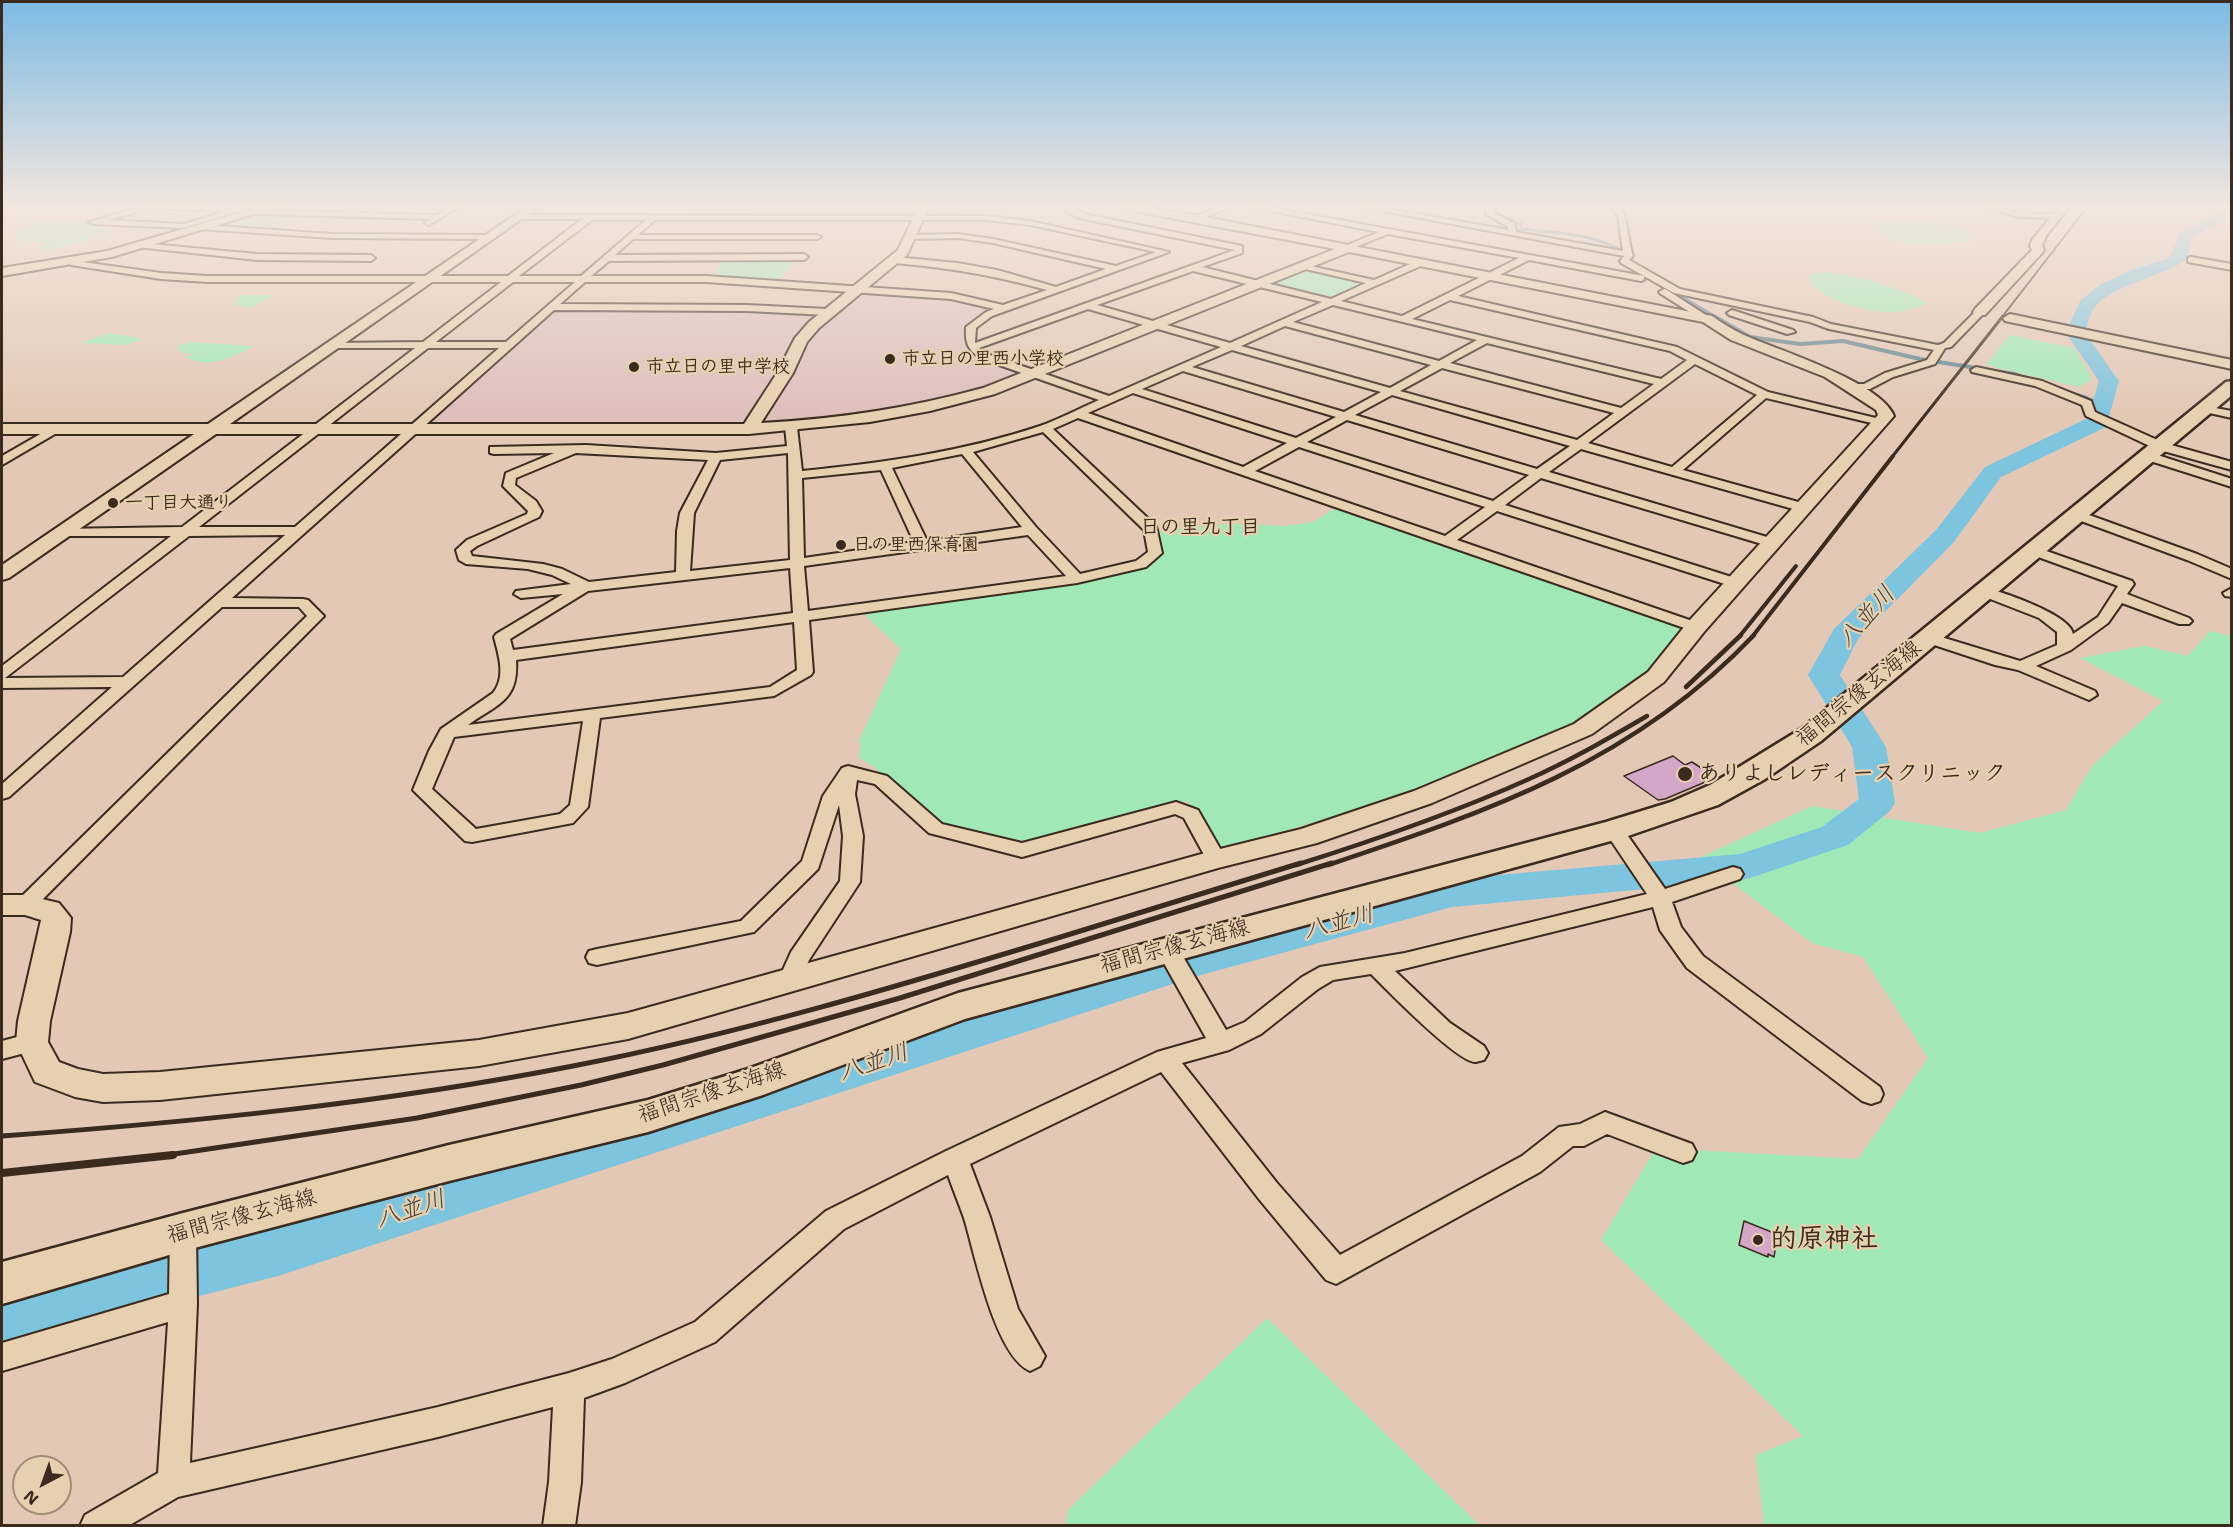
<!DOCTYPE html>
<meta charset="utf-8">
<style>
body{margin:0}
#map{position:relative;width:2233px;height:1527px;overflow:hidden;background:#e3c8b5;font-family:"Shantell Sans",sans-serif}
canvas{display:block}
.frame{position:absolute;inset:0;border:3px solid #3b2a1e;pointer-events:none}
.north{position:absolute;left:12px;top:1455px;width:60px;height:60px;box-sizing:border-box;background:#e7d0b0;border:2px solid #a28e76;border-radius:50%;rotate:221deg;font-size:16px;font-weight:700;line-height:24px;text-align:center;color:#3b2a1e}
.north::after{content:'';display:block;margin:auto;width:21px;height:27px;background:#3b2a1e;clip-path:polygon(50% 0,100% 100%,50% 72%,0 100%)}
</style>
<div id="map">
<canvas width="2233" height="1527"></canvas>
<div class="frame"></div>
<div class="north">N</div>
</div>
<script>
const c = document.querySelector('canvas').getContext('2d');
c.lineJoin = 'round';
function fill(path, color) {
  c.fillStyle = color;
  c.fill(path, 'evenodd');
}
function stroke(path, color, width, dash) {
  c.strokeStyle = color;
  c.lineWidth = width;
  c.lineCap = dash ? 'butt' : 'round';
  c.setLineDash(dash || []);
  c.stroke(path);
}
function write(font, color, halo, rows, align = 'center') {
  c.font = font + ' "Shantell Sans","Klee One",sans-serif';
  c.lineWidth = 4.5;
  c.setLineDash([]);
  c.textBaseline = 'middle';
  c.strokeStyle = halo;
  c.fillStyle = color;
  for (const [text, x, y, turn = 0] of rows) {
    c.save();
    c.translate(x, y);
    c.rotate((+turn || 0) * Math.PI / 180);
    c.textAlign = isNaN(turn) ? turn : align;
    if (halo) c.strokeText(text, 0, 0);
    c.fillText(text, 0, 0);
    c.restore();
  }
}
fill(new Path2D(`
 M861 292 946 297 997 308 969 324 965 329 964 340 977 356 1022 374 952 398 858 416 761 425 809 338 816 329Z
 M720 309 820 315 794 342 746 425H425L553 310Z`), '#debebb');
fill(new Path2D(`
 M256 213 305 215 265 231 211 226Z
 M46 220 87 221 88 223 108 224 113 227 84 242 45 251 41 249 43 242H27L16 238 15 234 28 228 25 226Z
 M1878 222C1908 221 1951 217 1974 238 1967 242 1959 242 1951 243 1924 246 1892 246 1871 225Z
 M726 260H797L778 280 774 281 711 277Z
 M1309 269 1366 282 1367 284 1332 299 1270 285Z
 M1828 272C1862 277 1897 286 1927 303L1926 305C1916 308 1904 311 1893 312 1872 314 1816 299 1808 278L1813 273Z
 M244 295H275L250 308 233 305 238 298Z
 M109 333 141 338V340L127 345 80 343Z
 M2009 335 2074 348 2092 379 2079 387 1986 365Z
 M191 342H193L254 346C235 357 208 370 186 357L196 353 186 354 179 350 178 346Z
 M1334 509H1341L1678 625 1684 630 1641 680 1569 727 1408 794 1225 849 1214 842 1187 801 1021 845 936 825 873 766 858 757 861 746 859 741 901 649 861 611 1081 583 1143 567 1163 553 1159 532 1162 530 1232 524 1286 526 1313 522Z
 M2210 631 2231 636V1525H1764L1756 1455 1803 1436 1601 1240 1656 1148 1858 1159 1928 1058 1863 957 1812 943 1699 858 1812 806 1980 833 2066 810 2092 766 2163 701 2080 658 2145 646 2188 656Z
 M1267 1318 1479 1525H1066L1068 1510Z`), '#a0e9b7');
stroke(new Path2D(`
 M1495 206 1496 214 1521 224V229C1556 233 1595 233 1625 253L1620 261 1626 266
 M1672 291 1716 317`), '#638691', 3);
stroke(new Path2D(`
 M1714 316 1750 337 1800 344 1843 341 1920 359 2014 374 2086 398 2096 402 2103 409`), '#638691', 4);
fill(new Path2D(`
 M2232 206V216L2191 238C2190 244 2190 252 2188 257 2181 271 2114 283 2095 307 2090 313 2087 325 2085 333L2119 381 2106 427 2001 477 1954 542 1858 639 1840 675 1886 747 1895 803 1890 811 1848 845 1756 876 1742 880 1452 907 1197 976 278 1276 2 1346V1293L278 1228 1192 947 1452 879 1740 854 1822 827 1859 799 1852 747 1808 675 1834 629 1936 530 1985 467 2088 418 2099 381 2066 333 2080 301 2101 284 2131 270 2167 259 2172 254 2179 233Z`), '#7dc4de');
const building = new Path2D(`
 M1673 756 1685 765 1692 762 1709 773 1703 783 1665 799 1658 800 1624 776Z
 M1744 1221 1774 1233 1773 1236 1777 1238 1774 1257 1768 1254V1257L1739 1245Z`);
fill(building, '#d4a6c8');
stroke(building, '#3b2a1e', 1.5);
const street = new Path2D(`
 M143 206H210L228 209 224 211 152 208 108 220 184 224 243 206H256L184 228 93 224 89 222Z
 M451 206H460L429 225 425 223 430 219 255 214 251 212 255 210 437 215Z
 M1065 206H1073L1084 214 1242 246V253L1202 267 1331 299 1366 283 1301 268V264L1374 280 1417 261H1423V265L1341 301 1402 316 1519 258 1388 234 1348 250H1345V246L1379 232 1246 206H1263L1644 276V280L1641 281 1529 260 1458 296 1677 347 1768 392 1884 420 1886 422 1880 425 1766 398 1683 470 1809 505 1811 508 1804 512 1581 449 1549 472 1777 540 1779 543 1772 547 1541 478 1505 505 1741 580 1743 583 1741 586H1731L1497 511 1457 540 1701 624 1704 627 1696 632 1078 418 1053 429 1156 526 1162 553 1146 567 1077 583 809 620 813 672 811 675 774 696 600 718 588 807 573 823 472 842 465 841 413 790 429 751 441 729 493 693C506 677 499 656 494 637L496 634 563 594 521 598 514 594 516 591 571 584 552 575 528 569 466 564 459 560 456 550 467 540 527 514 528 511 503 486 506 473 554 453 494 454 490 453V447L586 445 716 453 787 446 785 427 791 423 797 427 802 471C882 463 963 452 1040 426 1060 419 1080 408 1099 400L982 359C968 350 965 344 966 327L986 312 994 309 951 299 706 282H585L560 304 747 305 827 309 832 312 827 315 747 311 554 310 232 598 303 599 308 600 324 616 32 910 25 912 18 910 15 905 18 900 307 616 299 607H222L9 797 2 799V784L112 687 2 688V666L171 536H63L58 535 56 532 58 529 182 527 415 348H334L330 347V343L423 342 501 282H207L161 279 71 265 67 262 68 260 161 273 207 276H508L582 219H517V215H520L986 216 1030 221 1169 252 992 316 976 328 975 343 1235 250 1079 218 1066 211ZM592 220H646L581 276H519ZM655 220H986L1030 225 1156 252 1116 266 993 239 958 234 909 235 905 237 909 239 958 238 993 243 1106 269 1056 287 997 270 957 263 895 257 891 260 895 263C950 268 993 275 1047 290L1003 305 951 293 706 276H591L609 261 804 260 808 257 804 254 615 255 633 239H817L821 237 817 235H638ZM1193 271 1322 302 1230 343 1097 305ZM513 282H575L506 342H436ZM1450 300 1670 351 1687 360 1661 379 1412 319ZM1333 305 1477 340 1439 361 1293 322ZM1088 309 1221 347 1109 396 990 355 979 348ZM1285 326 1431 365 1390 388 1241 346ZM1487 343 1654 384 1621 408 1450 363ZM428 348H499L295 527H199ZM1232 350 1381 392 1344 412 1192 367ZM1695 364 1757 395 1672 467 1588 443ZM1442 368 1614 413 1577 440 1400 391ZM1183 371 1336 417 1296 438 1142 389ZM1133 393 1287 443 1243 467 1088 413ZM1392 395 1570 446 1537 469 1355 415ZM1347 420 1529 475 1493 501 1307 442ZM1043 432 1144 530 1148 552 1136 561 1080 574 1036 527 973 452ZM1299 447 1485 507 1445 536 1255 471ZM576 453 708 460 680 513 677 531 676 572 589 582 562 569 543 564 472 556 470 551 477 546 539 517 542 511 536 501 515 485 516 478ZM788 453 790 560 690 571 694 513 720 460ZM962 454 1022 527 927 541 892 468ZM881 470 914 542 804 558 802 478ZM285 535 123 677 5 678 189 536ZM1028 535 1066 576 808 611 804 566ZM790 568 793 613 513 650 510 639 588 591ZM794 622 797 670 770 687 468 725C497 704 519 701 516 660ZM583 721 570 805 560 814 476 829 432 789 454 737Z
 M1222 206H1234L1198 220 1191 218Z
 M1356 206H1373L1508 230V227L1486 214 1485 206H1493L1494 213 1515 224 1516 232 1623 251 1618 216 1611 206H1619C1628 218 1628 241 1633 256L1629 260 1680 289 1813 317 1831 324 1938 345 1944 343 1977 310 1985 312 1951 347 1945 348 1935 364 1893 377 1870 389H1849L1844 386 1845 384H1864L1885 373 1927 360 1934 350 1829 329 1810 322 1674 293 1621 263 1620 261 1624 256Z
 M1981 206H1994L2018 213 2058 214 2062 216 2058 218 2018 217Z
 M202 225 332 234 492 235 496 237 492 239 332 238 199 229V225Z
 M140 243 257 254 371 255 375 258 371 261 257 260 137 247V243Z
 M2191 257 2232 264V270L2188 262V258Z
 M1664 289 1667 290 1712 319 1704 321 1661 294 1659 292Z
 M1732 310 1793 330 1795 332 1787 334 1729 315 1727 313Z
 M1976 367 2042 381 2091 401 2095 412 2164 443 2232 462V470L2156 449 2086 416 2082 405 2035 386 1972 372 1971 370Z
 M2204 406 2232 411V418L2200 411 2198 409Z
 M56 425 60 427V431L2 465V456Z
 M2148 452 2232 479V487L2144 459V453Z
 M2078 511 2197 554 2232 569V579L2187 560 2073 518 2071 515Z
 M2035 547 2132 581 2134 584 2127 594 2189 618 2192 621 2189 624H2179L2122 603 2108 623 2071 650 2036 666 2095 691 2097 695 2089 700 2018 670 1995 665 1922 641 1920 638 1928 633 2020 661 2057 645V632L2039 618 1980 595 1978 592 1985 588C2003 592 2071 615 2073 634L2098 617 2118 586 2030 554 2028 551Z
 M2232 588V597L2225 596 2223 593Z
 M848 766 887 776 942 824 1022 843 1176 802 1198 810 1226 859 1223 864 1216 866 1209 864 1184 818 1175 814 1022 857 929 833 875 784 857 780 855 794 863 836 860 882 809 960 797 987 789 989 781 987 778 981 791 952 840 881 843 836 839 805 818 869 754 932 597 965 589 963 586 957 589 951 597 949 741 921 802 861 823 796 842 768Z
 M1614 824 1621 826 1665 889 1733 867 1740 869 1743 874 1740 879 1672 902 1681 927 1703 956 1880 1087 1883 1094 1880 1101 1871 1104 1862 1101 1687 968 1660 930 1653 907 1395 971 1450 1023 1484 1046 1488 1053 1484 1060C1483 1060 1477 1062 1475 1062 1456 1061 1388 991 1371 974L1333 980 1318 989 1261 1034 1229 1050 1182 1063 1277 1183 1340 1255 1522 1156 1559 1127 1580 1124 1605 1112 1692 1144 1696 1152 1692 1160 1683 1163 1607 1134 1584 1146H1573L1540 1172 1336 1284 1326 1280 1259 1199 1161 1072 970 1164 990 1217 1018 1309 1045 1356 1040 1366 1030 1371C995 1356 975 1254 964 1218 959 1204 953 1189 948 1175L844 1229 715 1342 625 1383 584 1398 581 1482 575 1526H543L549 1482 553 1407 438 1437 178 1497 128 1526H80L85 1515 158 1473 168 1322 2 1371V1343L169 1294 170 1232 174 1223 183 1220 192 1223 196 1232 197 1304 190 1463 438 1407 569 1373 612 1359 695 1322 826 1211 946 1151 1157 1052 1206 1038 1156 949 1159 943 1167 941 1175 943 1226 1030 1245 1022 1302 977 1320 967 1405 953 1647 894 1604 830 1607 826Z
 M32 1033 40 1035 44 1042 40 1049 2 1059V1041Z`);
const secondary = new Path2D(`
 M263 206H280L112 257 2 276V268L107 251Z
 M528 206H540L230 424H744L777 373 795 338 809 322 898 250 919 206H929L907 255 819 328 807 342 793 373 761 423C837 419 911 408 983 388L1335 249 1123 209 1118 206H1143L1195 215 1712 316C1722 323 1733 330 1744 335 1778 350 1881 382 1894 416L1704 632 1664 682 1592 734 1432 803 1317 843 1218 868 628 1039 479 1066 160 1100 103 1102 75 1097 35 1082 16 1042 18 1021 41 920 25 915H2V895H25L59 903 71 918 70 932 50 1021 48 1042 59 1062 78 1069 103 1074 160 1072 479 1040 628 1013 1216 850 1301 829 1414 791 1574 724 1648 672 1688 622 1878 415 1876 410 1825 377 1731 340 1703 322 1349 252 995 394 930 411 870 422 749 434H216L9 578 2 580V565L194 434H2V424H208Z
 M2056 206 2068 208 2046 236 2042 246 2044 250 2042 253 1985 315H1975L1973 312 1975 309 2032 250 2030 246 2032 240 2056 211Z
 M2010 314 2232 360V369L2005 321 2003 318Z`);
const primary = new Path2D(`
 M2232 381V395L1821 741 1765 779 1718 805 1625 837 965 1019 763 1095 648 1132 449 1181 183 1251 2 1304V1262L183 1213 449 1145 648 1100 745 1070 958 993 1606 822 1671 802 1710 785 1801 729 2226 382Z`);
stroke(street, '#3b2a1e', 4);
stroke(secondary, '#3b2a1e', 4);
stroke(primary, '#3b2a1e', 5);
fill(street, '#e7d0b0');
fill(secondary, '#e7d0b0');
fill(primary, '#e7d0b0');
stroke(new Path2D(`
 M2002 317 2088 206`), '#3b2a1e', 2);
stroke(new Path2D(`
 M1892 457 2003 316`), '#3b2a1e', 3);
stroke(new Path2D(`
 M1739 637 1796 566
 M1752 637 1893 456`), '#3b2a1e', 4);
stroke(new Path2D(`
 M1686 687 1741 635
 M1296 865C1375 840 1454 813 1529 779 1570 761 1609 738 1647 716
 M1328 865C1489 811 1634 762 1754 635`), '#3b2a1e', 4.5);
stroke(new Path2D(`
 M2 1136C194 1122 384 1103 573 1066 739 1034 902 985 1064 936 1143 912 1222 888 1301 863
 M161 1156 417 1118 581 1085 663 1065 900 998 1332 863`), '#3b2a1e', 5);
stroke(new Path2D(`
 M2 1173 173 1155`), '#3b2a1e', 8);
const sky = c.createLinearGradient(0, 0, 0, 420);
sky.addColorStop(0, '#7dbae4');
sky.addColorStop(0.49, '#f2e6de');
sky.addColorStop(1, '#f2e6de00');
c.fillStyle = sky;
c.fillRect(0, 0, 2233, 420);
for (const [x, y, r, color] of [
 [890,359,6,"#3b2a1e"],
 [634,367,6,"#3b2a1e"],
 [113,503,6,"#3b2a1e"],
 [841,545,6,"#3b2a1e"],
 [1685,774,8,"#3b2a1e"],
 [1758,1240,6,"#3b2a1e"]
]) {
  const dot = new Path2D();
  dot.arc(x, y, r, 0, 2 * Math.PI);
  c.fillStyle = color;
  c.fill(dot);
  stroke(dot, '#e7d0b0', 2);
}
write('bold 18px', '#3b2a1e', '#e7d0b0', [
 ["市立日の里西小学校",902,359],
 ["市立日の里中学校",646,367],
 ["一丁目大通り",125,503],
 ["日の里西保育園",853,545]
], 'left');
write('bold 20px', '#3b2a1e', '#e7d0b0', [
 ["日の里九丁目",1200,528]
]);
write('22px', '#3b2a1e', '#e7d0b0', [
 ["福間宗像玄海線",1859,694,-39],
 ["福間宗像玄海線",1175,947,-15],
 ["福間宗像玄海線",712,1093,-18],
 ["福間宗像玄海線",242,1217,-15]
]);
write('bold 22px', '#3b2a1e', '#e7d0b0', [
 ["ありよしレディースクリニック",1698,774]
], 'left');
write('italic 24px', '#45413b', '#e7d0b0', [
 ["八並川",1867,617,-48],
 ["八並川",1339,923,-15],
 ["八並川",874,1063,-18],
 ["八並川",411,1210,-18]
]);
write('bold 27px', '#3b2a1e', '#e7d0b0', [
 ["的原神社",1770,1240]
], 'left');
</script>
